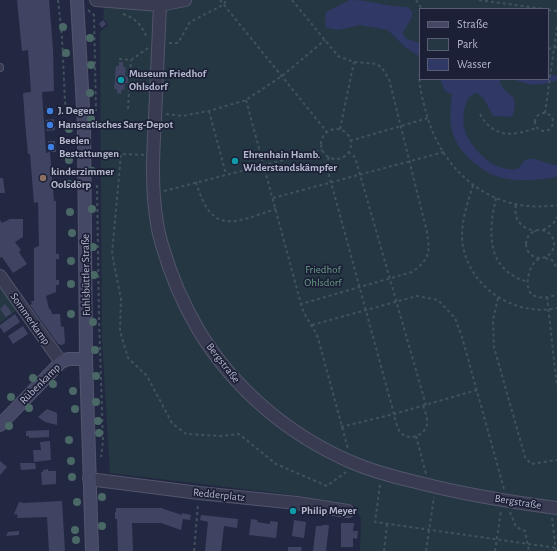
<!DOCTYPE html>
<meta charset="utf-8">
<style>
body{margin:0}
#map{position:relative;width:557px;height:551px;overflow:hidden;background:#232842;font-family:"Alegreya Sans",sans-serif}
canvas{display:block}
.legend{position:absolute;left:419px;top:8px;width:130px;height:72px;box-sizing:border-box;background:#1c2037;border:1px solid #595c73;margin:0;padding:5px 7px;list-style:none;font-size:12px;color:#b4b7cc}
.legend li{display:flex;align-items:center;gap:8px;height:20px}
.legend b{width:20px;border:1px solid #595c73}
</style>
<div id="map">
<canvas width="557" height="551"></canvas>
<ul class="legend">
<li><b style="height:5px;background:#454865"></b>Straße</li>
<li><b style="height:11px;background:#253743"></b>Park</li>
<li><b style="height:11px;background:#303865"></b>Wasser</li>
</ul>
</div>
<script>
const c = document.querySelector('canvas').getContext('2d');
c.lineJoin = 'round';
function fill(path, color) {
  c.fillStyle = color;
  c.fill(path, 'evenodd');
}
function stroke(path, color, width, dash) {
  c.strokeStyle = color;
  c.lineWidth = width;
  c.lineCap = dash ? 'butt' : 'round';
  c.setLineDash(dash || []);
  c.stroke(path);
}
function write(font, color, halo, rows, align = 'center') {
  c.font = font + ' "Alegreya Sans",sans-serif';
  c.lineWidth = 3.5;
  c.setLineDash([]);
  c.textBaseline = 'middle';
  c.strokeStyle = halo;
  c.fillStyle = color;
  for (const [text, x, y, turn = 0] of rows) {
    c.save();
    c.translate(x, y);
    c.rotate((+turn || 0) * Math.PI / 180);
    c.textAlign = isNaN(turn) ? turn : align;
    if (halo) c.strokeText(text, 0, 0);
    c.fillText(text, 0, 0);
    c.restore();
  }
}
fill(new Path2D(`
 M105 0H557V551H360L361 519 354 505 301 496 110 473 102 341 100 32 108 25 103 18ZM420 9H548V79H420Z
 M0 281 19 309 0 323Z`), '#253743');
fill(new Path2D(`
 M350 0C370 0 388 7 407 7 420 13 405 25 403 34L407 39 420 43V57L405 47 388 30 360 25 338 30 327 28 325 24 326 12Z
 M557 75V80C539 87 531 86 513 79H548V76Z
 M440 79H501L500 83C509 101 519 90 513 115L509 117 493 116 484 99 477 93C465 93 462 117 464 127 467 142 483 160 497 166 504 169 511 170 518 169 520 167 521 165 522 163 531 152 547 166 557 165V177C538 180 515 183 496 176 479 170 458 151 453 134 449 120 450 107 452 94L445 91Z`), '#303865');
fill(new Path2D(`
 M17 0H49L53 49 54 91 42 92 46 153 49 152 48 141H55L56 152H50L54 201H56V254H59V259H56V280H59V285H56V292L46 296 49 309 51 310 52 314H60L61 326 64 327 65 343 62 345 58 344 30 305 32 304 31 301H34V248L39 246 38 202 34 203 30 154H28L25 122 23 93 31 92 28 50 22 51Z
 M103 20 106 24 102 28 99 24Z
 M119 62H123V67H126L125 76 128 77V83H125L124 90 122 89 121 94 117 93V89H114L116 66H119Z
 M46 107H53V114H46Z
 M54 119 55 130 47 131 46 120Z
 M0 178H3L5 193H0Z
 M10 219H23V237L15 242 21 250 19 252 27 264 13 273 2 257 0 258V220L2 223Z
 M5 304 12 313 6 317 0 309Z
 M15 314 20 322 4 333 0 327V325Z
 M23 326 28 334 13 344 8 336Z
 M47 409 57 413V425L45 422 38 417Z
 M49 430V437L29 438V436H26V431Z
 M50 441 51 460 34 462 33 450H41L40 442Z
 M0 461 7 467 0 475Z
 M20 463H35L36 469 21 470Z
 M48 469V471H56V484L42 485 41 472H43V470Z
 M62 501 65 551H49L47 517 17 518 18 515 14 514 19 502 23 503Z
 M116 508H161L182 515V513L191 515 190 520 183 519 181 530 161 523H132L133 551H118L117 519H115V512H116Z
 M201 515 238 519 237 528 224 526 221 551H205L208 522 200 520Z
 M251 519 258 520 257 522 270 524V521L278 522 276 538 249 535Z
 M294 520 306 522 304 538 292 536Z
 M341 523H354L353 531H358L357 539 353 538V547H341Z
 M322 525H329L326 551H313L316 526H322Z
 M19 531V535L6 536 8 532Z
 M288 547H302L301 551H288Z`), '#3f4463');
const lane = new Path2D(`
 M0 67V68`);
const street = new Path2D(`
 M96 0 160 5 185 0
 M160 5C158 43 157 80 155 118 153 153 151 188 157 223 158 231 160 238 162 245 171 276 183 304 199 331 235 390 289 435 351 462 372 471 394 477 416 482 462 494 510 502 557 508
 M0 276 61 362
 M89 479 199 493 297 503 348 511`);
const secondary = new Path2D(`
 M77 0 84 125 86 359 92 551
 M0 425 61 362 68 359H86`);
stroke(lane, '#52566c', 8);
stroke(street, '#52566c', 14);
stroke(secondary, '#52566c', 14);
stroke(new Path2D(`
 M58 0 62 37 65 102 66 109 73 115
 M220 0 327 132
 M292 0 338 56 354 62 377 64 382 68 389 79 427 232C430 253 430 259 412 272L301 304
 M416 0 422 9
 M479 0 544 9
 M88 10 94 15 96 111
 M548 10 557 11
 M123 14C136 18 142 26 147 38
 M169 43H178L190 22 223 5 227 0
 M548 49 557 47
 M119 59 131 60 148 48
 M420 73C418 86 423 100 426 112 442 173 493 215 557 205
 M246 100 301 304C305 319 313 325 318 338L348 449
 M128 109 131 60
 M209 111 226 174
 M535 122a9 9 0 1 1 18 0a9 9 0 1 1-18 0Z
 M545 113 557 27
 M166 114 182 116 209 111 246 100 282 76 325 40
 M480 114C494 139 513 136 536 128
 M340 129 354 62
 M321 144a15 15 0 1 1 30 0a15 15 0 1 1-30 0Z
 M350 141 428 118
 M348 152 355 157 426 405
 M144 155 121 154 112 254 121 299 120 331 128 358 147 376 172 423 186 434 220 436 239 434 276 464 327 486 346 472
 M329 157 326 164 394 414C395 420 397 427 400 432 408 442 425 436 427 424 428 418 425 411 423 406
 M196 182C212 236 232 223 276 209
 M97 185 99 319 103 441 101 457
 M473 185C468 202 462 218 462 236 463 283 512 318 557 308
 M164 191 322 150
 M273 198 444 152
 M496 198C488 233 486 270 528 282
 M516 205C513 220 522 229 536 231
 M543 230 553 224 557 217
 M526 244a14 14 0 1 1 28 0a14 14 0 1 1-28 0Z
 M545 258 552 260 557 268
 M539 259C531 262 526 279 528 287 530 300 548 299 557 294
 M547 297 557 387
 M498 298 493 320 494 347 525 457 531 464 557 460
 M312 325 417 296 438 300 455 318 462 337 504 489
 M341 427 394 414 477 390
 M416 436 426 474
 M380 485 375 522 557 548
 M510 512 516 527 525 531 529 551
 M552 518 556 551
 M194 551 198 504
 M384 551 387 524
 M426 551 434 497
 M495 551 501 511`), '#40535d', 2, [3, 3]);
stroke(lane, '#383b52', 6);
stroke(street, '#383b52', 12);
stroke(secondary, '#454865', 12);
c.fillStyle = '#4a6966';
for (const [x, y] of [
 [63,27],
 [90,38],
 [66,53],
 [91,65],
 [90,93],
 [91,119],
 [69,129],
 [69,160],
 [92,171],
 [69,184],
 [92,209],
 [70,212],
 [72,233],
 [93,247],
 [71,261],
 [94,275],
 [71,284],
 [71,314],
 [93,322],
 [95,350],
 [96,376],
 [33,378],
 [53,384],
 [73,391],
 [11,397],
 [96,402],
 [29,408],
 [75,409],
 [98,421],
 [9,426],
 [99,433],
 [69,440],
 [71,461],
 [72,477],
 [102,497],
 [77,502],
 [102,526],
 [75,530],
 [76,540]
]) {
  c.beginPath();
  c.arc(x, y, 4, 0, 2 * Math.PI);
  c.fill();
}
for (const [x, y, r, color] of [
 [121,80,4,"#0f9aa8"],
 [50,111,4,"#3f7fe0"],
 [50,125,4,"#3f7fe0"],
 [51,147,4,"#3f7fe0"],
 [235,161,4,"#0f9aa8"],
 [43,178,4,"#8d6e63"],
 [293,511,4,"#0f9aa8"]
]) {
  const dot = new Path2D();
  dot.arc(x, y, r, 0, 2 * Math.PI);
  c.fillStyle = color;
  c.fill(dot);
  stroke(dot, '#1c2037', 1.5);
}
write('bold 11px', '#b4b7cc', '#1c2037', [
 ["Museum Friedhof",129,74],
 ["Ohlsdorf",129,87],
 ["J. Degen",58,111],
 ["Hanseatisches Sarg-Depot",58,125],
 ["Beelen",59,141],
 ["Bestattungen",59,154],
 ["Ehrenhain Hamb.",243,155],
 ["Widerstandskämpfer",243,168],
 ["kinderzimmer",51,172],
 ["Oolsdörp",51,185],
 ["Philip Meyer",301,511]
], 'left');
write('11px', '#699f84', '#1c2037', [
 ["Friedhof",323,270],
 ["Ohlsdorf",323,283]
]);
write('11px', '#b4b7cc', '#1c2037', [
 ["Fuhlsbüttler Straße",86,275,-91],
 ["Sommerkamp",30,319,55],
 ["Bergstraße",223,363,52],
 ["Rübenkamp",40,384,-45],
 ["Redderplatz",219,495,6],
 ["Bergstraße",518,502,9]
]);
</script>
